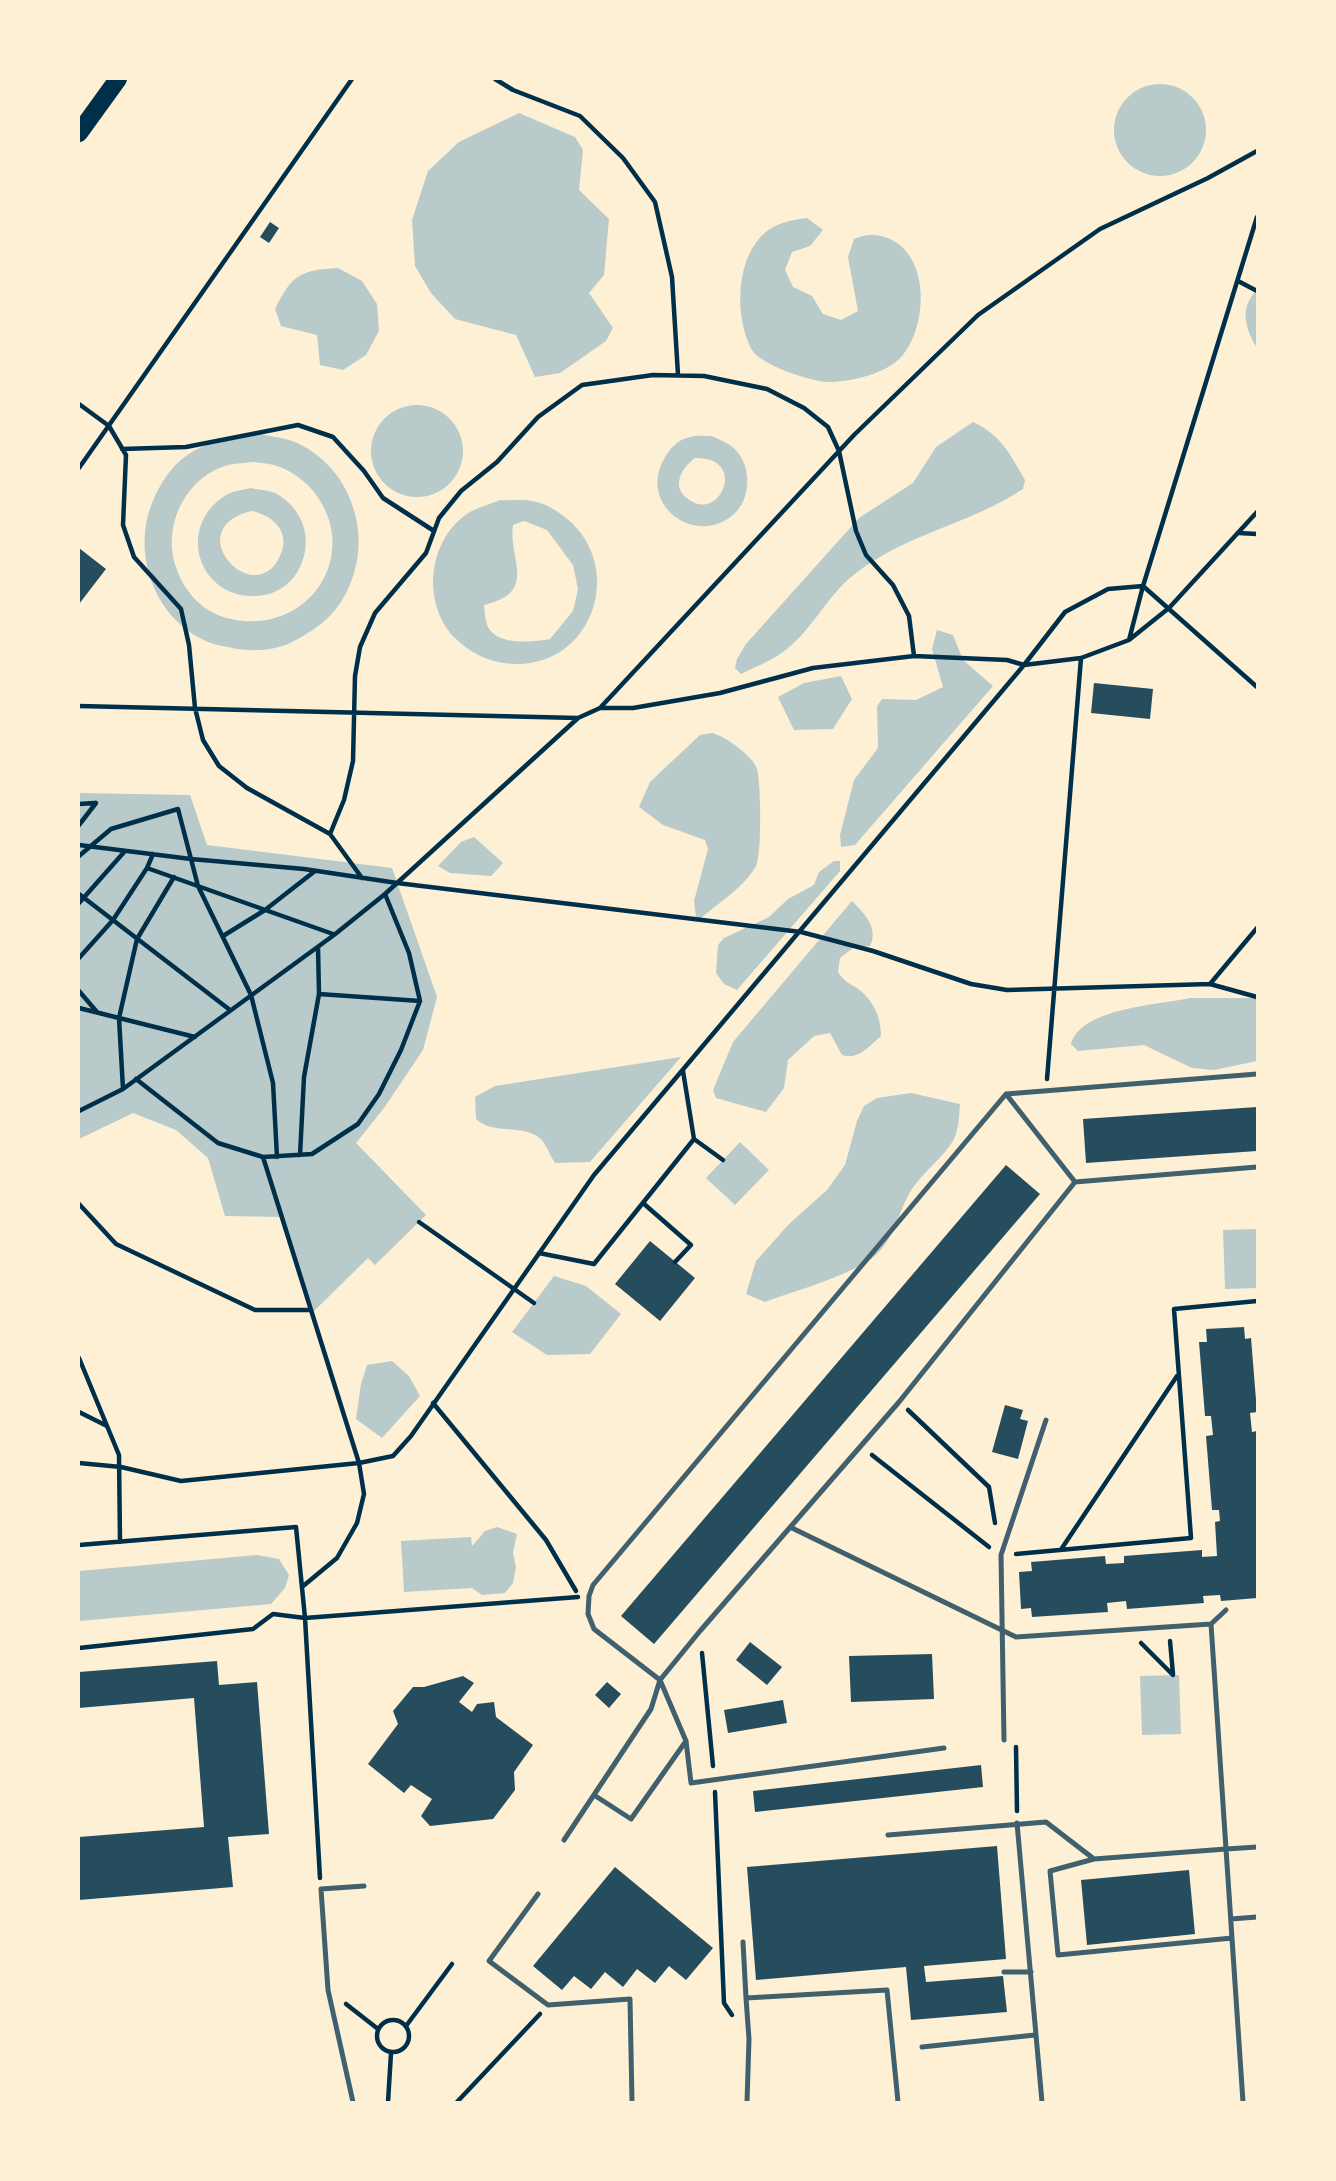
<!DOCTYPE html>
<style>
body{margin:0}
#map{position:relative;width:1336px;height:2181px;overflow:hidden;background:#fdf0d5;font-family:"IBM Plex Sans",sans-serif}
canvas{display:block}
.frame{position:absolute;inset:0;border:80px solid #fdf0d5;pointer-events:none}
</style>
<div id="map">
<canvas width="1336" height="2181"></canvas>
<div class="frame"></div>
</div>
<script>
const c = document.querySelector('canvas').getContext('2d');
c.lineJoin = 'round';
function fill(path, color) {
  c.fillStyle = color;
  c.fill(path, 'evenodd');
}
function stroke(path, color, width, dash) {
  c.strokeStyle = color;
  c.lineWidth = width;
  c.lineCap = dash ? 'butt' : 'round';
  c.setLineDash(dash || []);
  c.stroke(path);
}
fill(new Path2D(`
 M1114 130a46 46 0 1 1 92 0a46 46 0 1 1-92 0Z
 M519 113 575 137 583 150 579 190 609 219 604 275 589 293 613 328 606 341 560 373 535 377 516 335 455 319 431 293 415 266 412 220 428 171 459 142Z
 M807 218 823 230 810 246 792 252 785 270 793 287 812 296 823 314 841 320 858 311 848 257 854 239C860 237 868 234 874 235 930 240 931 322 902 356 888 373 851 382 829 382 811 382 761 365 752 350 734 317 735 256 767 231 779 222 793 220 807 218Z
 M338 268 362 281 377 304 379 331 366 355 343 370 320 365 317 335 281 326 275 309C292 275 300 270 338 268Z
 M1257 290V348C1245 328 1239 308 1257 290Z
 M371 451a46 46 0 1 1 92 0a46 46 0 1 1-92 0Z
 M973 422C1001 435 1010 454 1025 480L1023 489C970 524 906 534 856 573 829 593 814 627 788 648 774 660 757 666 741 674L735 668 737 659 746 644 859 518 913 483 936 447Z
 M255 433C267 436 281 437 292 441 347 462 373 529 351 582 339 612 322 626 294 641 276 651 252 652 232 648 226 646 218 646 211 643 156 622 131 556 152 503 159 486 170 467 186 456 207 441 230 437 255 433ZM254 462C263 463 272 464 280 467 293 472 306 482 314 492 363 555 308 636 231 619 204 614 184 592 176 567 162 527 185 477 228 465 236 463 246 463 254 462Z
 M712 436C718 439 726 442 731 446 751 460 753 496 735 513 698 548 639 507 663 461 668 450 678 439 690 437 697 435 705 436 712 436ZM695 458C749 457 720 524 688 499 671 487 681 468 695 458Z
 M251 488C259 490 270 490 277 494 304 510 313 540 300 567 294 580 282 590 269 594 203 610 171 529 226 495 233 491 243 490 251 488ZM252 511C275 516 292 534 279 558 253 610 178 528 252 511Z
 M500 500C510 501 522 499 532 501 547 503 562 514 573 524 624 576 589 666 515 664 490 663 471 654 454 637 421 602 428 538 470 512 479 507 491 504 500 500ZM524 521 547 530 573 565 578 589 573 611 550 639C533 642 498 646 488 627 485 621 485 612 484 605 539 592 508 560 513 525Z
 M937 630 953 635 963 660 993 686 855 845 841 847 840 835 854 780 878 748 877 706 882 699 916 700 943 687 932 649Z
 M841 676 852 699 833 729 794 730 778 697 804 683Z
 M712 733C725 736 753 756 757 769 761 782 762 856 756 866 744 887 720 902 701 918H696L694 901 708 849 705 840 663 825 639 807 650 782 700 735Z
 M79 793 190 795 207 845 392 868 437 997 423 1050 384 1108 356 1143 426 1215 375 1265 368 1258 312 1313 281 1217 225 1216 208 1158 176 1130 133 1113 79 1139Z
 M474 837 503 863 491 876 450 873 438 866 461 842Z
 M834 861H840V871L737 990 724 984 716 973 718 945 724 938 769 917 788 899 814 885 819 872Z
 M852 901C864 913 879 928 870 946L853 948 840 958 838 972C847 986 855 984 864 994 876 1006 881 1020 881 1036 869 1046 858 1061 842 1055L830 1033 814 1036 788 1060 784 1088 766 1112 716 1098 713 1090 733 1042Z
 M1190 998H1257V1061L1214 1070 1192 1068 1144 1045 1078 1051 1071 1044C1081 1008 1158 1005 1190 998Z
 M681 1057 590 1162 555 1163C549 1154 545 1139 535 1135 516 1125 492 1134 476 1119L475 1097 495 1086Z
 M911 1093 960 1104C959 1116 959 1130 953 1141 943 1157 926 1170 914 1186 899 1207 897 1233 879 1252 860 1273 794 1291 765 1302L746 1294 756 1261 789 1224 827 1190 845 1165 857 1121 864 1106 877 1098Z
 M740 1142 769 1170 735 1205 706 1178Z
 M1257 1229V1288L1225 1289 1223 1230Z
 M554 1276 586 1286 621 1314 590 1354 547 1355 512 1332Z
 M392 1361 409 1376 420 1396 382 1438 356 1419 361 1384 367 1365Z
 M497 1527 517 1534 513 1553 516 1567 513 1583 505 1593 482 1595 472 1588 404 1592 401 1541 471 1537 472 1546 485 1531Z
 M257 1555 279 1559 289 1575 285 1588 271 1604 79 1621V1571Z
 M1179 1675 1181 1734 1142 1735 1140 1676Z`), '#b9caca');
fill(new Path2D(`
 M270 222 279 228 269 243 260 237Z
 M79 548 106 569 79 604Z
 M1094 683 1153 689 1150 719 1091 713Z
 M1257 1107V1151L1086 1163 1083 1119Z
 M1006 1165 1040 1194 654 1644 621 1616Z
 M650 1241 695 1278 660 1321 615 1284Z
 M1244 1327 1245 1339 1251 1338 1257 1412 1250 1413 1252 1432 1257 1431V1598L1221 1601 1220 1595 1203 1596 1204 1603 1127 1609 1126 1601 1107 1603 1108 1612 1032 1617 1031 1608 1021 1609 1019 1572 1032 1571 1031 1562 1105 1556 1106 1564 1124 1563V1556L1202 1550V1557L1217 1556 1215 1522 1220 1521 1219 1510H1212L1206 1436 1213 1435 1211 1416H1205L1199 1342H1207L1206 1329Z
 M1005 1405 1023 1410 1020 1419 1028 1421 1018 1459 992 1452Z
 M750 1642 782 1667 767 1685 736 1660Z
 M932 1654 934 1699 851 1702 849 1656Z
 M217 1661 219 1685 257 1682 269 1834 228 1837 233 1887 79 1900V1837L204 1827 194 1698 79 1708V1672Z
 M463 1676 474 1683 459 1702 472 1712 477 1704 494 1702 496 1717 533 1745 514 1772 515 1790 493 1819 430 1826 421 1816 432 1799 411 1785 404 1793 368 1764 398 1724 393 1711 413 1687H424Z
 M607 1682 621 1694 609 1708 595 1695Z
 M783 1700 787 1723 728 1733 724 1710Z
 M981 1765 983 1787 755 1812 753 1791Z
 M997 1846 1006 1959 924 1966 926 1982 1003 1976 1007 2012 911 2020 906 1967 756 1980 747 1867Z
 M615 1867 713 1948 686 1980 669 1966 655 1983 637 1969 623 1987 605 1972 591 1989 574 1976 562 1990 533 1966Z
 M1189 1870 1195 1934 1087 1945 1081 1880Z`), '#264d5e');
stroke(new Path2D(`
 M495 79 513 90 580 116 623 158 655 202 672 277 678 375
 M1238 281 1257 291
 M79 404 109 426 126 455 123 525 134 557 181 609 189 645 195 708 203 740 219 766 247 788 330 834 362 878
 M122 449 186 447 298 425 333 437 364 471 383 498 434 531
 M79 468 352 79
 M1239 533 1257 534
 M1129 640 1143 586 1257 217
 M79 706 578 718
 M601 708H633L720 693 813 668 914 656 1007 660 1024 665 1081 658 1129 640 1169 608 1257 512
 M79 804 95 803
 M79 825 96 803
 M330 834 344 800 353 761 355 676 360 647 375 613 426 553 439 518 461 491 497 462 538 417 582 385 653 375 704 376 767 389 804 408 828 427 839 451 856 531 866 555 893 585 909 616 914 656
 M79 845 191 859 304 869 397 883 801 932 873 951 971 984 1007 990 1210 984 1257 928
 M79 856 111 829 178 809 198 886 251 995 273 1083 277 1157
 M147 868 153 854
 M79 894 230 1010
 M79 903 125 851
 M223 936 265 910 315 871
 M79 958 113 920 147 868 333 934
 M1210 984 1257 997
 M79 991 97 1012
 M319 994 420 1001
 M79 1008 195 1037
 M136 1079 218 1143 263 1157 312 1154 358 1124 379 1094 401 1050 420 1001 409 953 385 894
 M1047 1079 1081 658
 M123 1089 119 1018 137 939 174 877
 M79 1111 123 1089 334 935 385 894 578 718 600 708 854 435 978 315 1100 229 1208 178 1257 151
 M694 1139 723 1160
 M300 1155 304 1077 319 994 318 947
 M263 1157 359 1463 364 1494 357 1523 337 1558 302 1587
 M643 1203 691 1245 675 1262
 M79 1204 116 1244 255 1310H311
 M419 1222 534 1303
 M539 1253 594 1264 694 1139 683 1071
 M79 1358 119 1455 120 1542
 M433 1403 546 1540 576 1591
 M908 1410 989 1487 995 1523
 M79 1412 107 1426
 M872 1455 989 1547
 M79 1463 121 1467 181 1481 359 1463 393 1456 411 1436 594 1175 1024 665 1065 612 1108 589 1143 586 1257 687
 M79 1545 296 1527 305 1618 273 1614 253 1629 79 1648
 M1062 1548 1177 1376
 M1016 1554 1191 1538 1174 1309 1257 1301
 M1170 1641 1173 1674
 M1141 1643 1173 1675
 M702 1653 713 1766
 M1016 1747 1017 1811
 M715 1792 724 2003 732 2015
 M320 1878 305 1618 578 1597
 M346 2004 378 2029
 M377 2036a16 16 0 1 1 32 0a16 16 0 1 1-32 0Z
 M406 2026 452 1964
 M388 2102 391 2053
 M457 2102 540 2014`), '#003049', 4.5);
stroke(new Path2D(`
 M1006 1094 1075 1182
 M792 1528 1016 1637 1211 1624 1226 1849 1094 1859 1050 1871 1058 1955 1232 1938
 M1211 1624 1226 1610
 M1004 1740 1001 1555 1046 1420
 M944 1748 691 1783 686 1741 660 1680 594 1629 588 1614 589 1596 593 1585 1006 1094 1257 1074
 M594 1795 631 1819 686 1741
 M1017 1823 1042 2102
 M888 1835 1046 1822 1094 1859
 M564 1840 651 1709 660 1680 700 1631 899 1402 1075 1182 1257 1167
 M538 1894 489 1961 548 2005 630 1999 632 2102
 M1231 1919 1257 1917
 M743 1942 746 1998
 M1004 1972H1031
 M922 2047 1035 2035
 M353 2102 328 1990 321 1889 364 1886
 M747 2102 749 2039 746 1998 887 1990 898 2102
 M1243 2102 1226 1849 1257 1847`), '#3f606c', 5);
stroke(new Path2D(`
 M79 133 118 79`), '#003049', 18);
</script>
